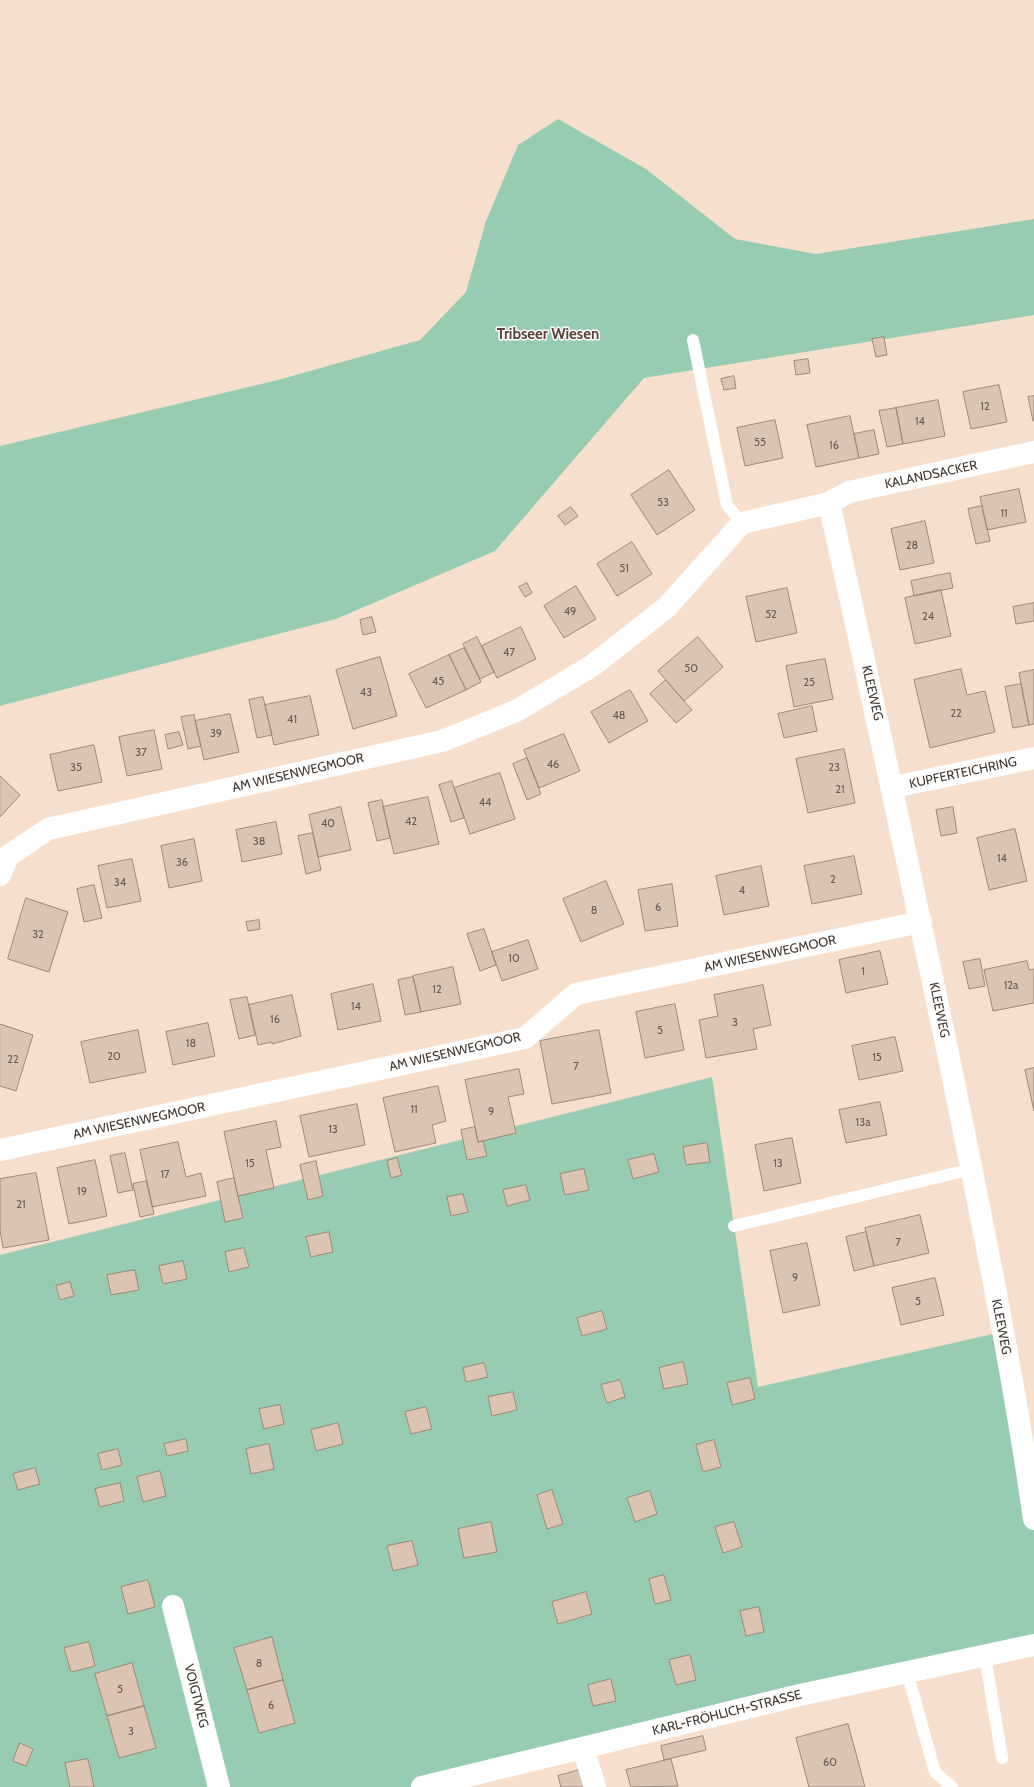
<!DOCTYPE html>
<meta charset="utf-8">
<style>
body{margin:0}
canvas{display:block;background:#f7dfce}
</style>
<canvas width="1034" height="1787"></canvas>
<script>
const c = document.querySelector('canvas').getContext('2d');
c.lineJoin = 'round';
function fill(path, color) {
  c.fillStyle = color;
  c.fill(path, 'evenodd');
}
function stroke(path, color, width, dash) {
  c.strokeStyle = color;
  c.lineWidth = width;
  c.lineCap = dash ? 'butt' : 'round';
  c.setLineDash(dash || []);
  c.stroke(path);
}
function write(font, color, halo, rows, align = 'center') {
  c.font = font + ' Cabin,sans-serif';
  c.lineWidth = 3;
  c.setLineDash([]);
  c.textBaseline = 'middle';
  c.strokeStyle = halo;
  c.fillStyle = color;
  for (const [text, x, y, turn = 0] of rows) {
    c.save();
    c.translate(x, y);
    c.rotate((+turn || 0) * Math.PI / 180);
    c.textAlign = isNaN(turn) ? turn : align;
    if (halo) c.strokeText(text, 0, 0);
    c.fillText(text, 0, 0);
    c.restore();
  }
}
fill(new Path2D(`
 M558 119 646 169 735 239 816 254 1034 219V315L644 378 495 551 336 619 0 706V446L278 380 420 340 466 292 486 221 518 145Z
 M712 1077 758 1387 1002 1332 1034 1519V1645L422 1787H0V1255Z`), '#98ccb2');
const building = new Path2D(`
 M884 337 887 355 876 357 872 339Z
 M808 359 810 373 796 375 794 361Z
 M734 376 736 388 724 390 721 379Z
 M999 385 1007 422 971 429 963 392Z
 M1034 396V421H1033L1028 397Z
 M938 400 945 436 903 444 896 408Z
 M896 408 903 444 887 447 879 411Z
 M850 416 859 458 816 467 807 425Z
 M775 420 783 458 745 466 737 428Z
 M874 430 879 454 859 458 854 434Z
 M669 470 695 510 657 535 631 495Z
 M1019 489 1026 522 987 530 980 497Z
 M982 506 990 541 976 544 968 509Z
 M571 507 578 516 565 525 558 516Z
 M925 521 934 563 900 570 891 529Z
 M632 542 652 574 617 596 597 564Z
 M950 573 953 588 914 596 911 581Z
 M527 583 532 593 525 597 519 587Z
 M576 586 596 619 564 638 544 606Z
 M787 588 797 633 756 642 746 597Z
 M941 590 951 636 915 644 905 598Z
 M1034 603V621L1016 624 1013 607Z
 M372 617 376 632 363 635 360 620Z
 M521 627 536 659 497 678 482 646Z
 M477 637 494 672 480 679 463 644Z
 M698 637 723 667 684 701 658 671Z
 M464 648 481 682 466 690 449 655Z
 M449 655 466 690 426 708 409 674Z
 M380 657 397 716 353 729 336 670Z
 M825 659 833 699 794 707 786 666Z
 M961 669 967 695 985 691 995 732 930 748 914 680Z
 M1034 670V724L1029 725 1019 673Z
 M666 680 692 710 676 723 650 694Z
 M1021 684 1029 725 1013 728 1005 687Z
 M630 690 648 721 609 743 591 712Z
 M310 696 319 735 274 745 265 705Z
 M263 697 272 735 257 738 249 700Z
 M812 706 817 731 784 738 778 714Z
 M230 714 239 752 204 760 195 721Z
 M194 715 201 746 188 749 181 717Z
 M154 730 162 769 127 776 119 737Z
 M179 732 183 745 168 749 165 735Z
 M564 734 580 771 539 788 524 750Z
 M94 745 102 782 58 791 50 755Z
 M844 749 855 803 808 813 796 759Z
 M527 758 541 794 527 800 513 764Z
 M500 773 515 819 470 834 454 788Z
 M0 776 20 795 0 817Z
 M452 781 464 818 451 822 439 785Z
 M428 797 439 844 394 854 383 807Z
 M382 800 390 838 377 841 368 803Z
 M341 807 351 850 318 857 309 815Z
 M953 807 957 833 941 836 936 810Z
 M276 822 282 854 242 862 236 830Z
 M1015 829 1027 881 989 890 977 838Z
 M313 833 321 870 306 874 298 836Z
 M194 839 202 881 169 888 161 846Z
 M854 856 862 894 812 904 804 866Z
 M132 859 141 901 107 908 98 866Z
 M761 866 769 906 724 915 716 876Z
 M606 881 624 924 581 942 563 899Z
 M672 884 678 926 645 931 638 890Z
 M94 885 102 918 84 922 77 889Z
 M26 898 68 912 49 972 8 959Z
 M259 920 260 929 248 931 246 922Z
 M484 929 496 965 480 971 467 934Z
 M528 940 538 969 502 981 492 952Z
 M880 951 888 984 846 993 839 960Z
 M980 959 985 986 969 989 963 962Z
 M1027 961 1029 970 1034 969V1003L993 1011 984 970Z
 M453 967 461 1004 421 1012 413 976Z
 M413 977 421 1012 405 1015 398 980Z
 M373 984 381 1021 338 1030 331 994Z
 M763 985 771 1025 753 1029 757 1049 706 1058 699 1020 718 1016 714 995Z
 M292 995 301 1036 272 1044V1042L258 1045 249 1005Z
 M247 997 255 1035 239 1039 230 1000Z
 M675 1004 684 1050 645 1058 636 1012Z
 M208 1023 215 1056 173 1065 166 1032Z
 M0 1024 33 1035 16 1091 0 1086Z
 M138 1030 146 1072 90 1083 81 1042Z
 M599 1030 611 1093 552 1104 540 1041Z
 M895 1037 903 1071 859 1080 852 1046Z
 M1034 1068V1111L1025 1070Z
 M519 1069 524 1094 508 1097 516 1133 478 1142 465 1080Z
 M438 1086 446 1121 432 1125 436 1143 395 1152 383 1098Z
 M880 1102 887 1135 846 1143 839 1110Z
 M357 1104 365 1145 309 1157 300 1116Z
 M276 1121 281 1147 266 1150 274 1188 238 1196 224 1132Z
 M475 1127 478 1142 483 1141 487 1156 467 1160 461 1130Z
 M792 1138 801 1183 764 1191 755 1145Z
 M178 1142 186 1177 201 1173 206 1196 152 1207 140 1150Z
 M707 1143 710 1162 686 1165 683 1147Z
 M125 1153 133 1190 118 1193 110 1156Z
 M654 1154 659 1172 633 1179 628 1160Z
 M397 1158 402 1175 391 1178 387 1161Z
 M95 1160 107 1216 69 1224 57 1168Z
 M316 1161 323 1196 308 1200 300 1165Z
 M584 1169 589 1190 565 1195 560 1174Z
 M36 1173 49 1240 3 1248 0 1230V1179Z
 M234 1178 243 1218 225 1222 217 1182Z
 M147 1181 154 1214 140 1217 133 1184Z
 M526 1185 530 1200 507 1206 503 1190Z
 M463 1194 468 1212 451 1216 447 1197Z
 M920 1215 929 1253 874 1266 865 1228Z
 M329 1232 333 1252 311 1257 306 1237Z
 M866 1232 874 1266 854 1271 846 1237Z
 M807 1243 820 1305 783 1313 770 1251Z
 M244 1248 249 1267 229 1272 225 1252Z
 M183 1261 187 1279 163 1284 159 1266Z
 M135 1270 139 1290 111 1295 107 1275Z
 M935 1278 944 1315 901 1325 892 1288Z
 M70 1282 74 1296 60 1300 56 1286Z
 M602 1311 607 1329 582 1336 577 1318Z
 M683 1362 688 1384 664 1389 659 1368Z
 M484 1363 488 1377 466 1382 463 1368Z
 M750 1378 755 1399 732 1405 727 1383Z
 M620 1380 625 1397 607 1403 601 1385Z
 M513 1392 517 1410 492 1416 488 1397Z
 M280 1405 284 1424 264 1429 259 1409Z
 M426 1407 432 1429 411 1434 405 1412Z
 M338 1423 343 1444 316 1451 311 1430Z
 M186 1439 188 1451 167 1456 164 1444Z
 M714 1440 721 1467 703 1472 696 1445Z
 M269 1444 274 1469 251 1474 246 1449Z
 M118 1449 122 1465 102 1470 98 1454Z
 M35 1468 40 1484 18 1490 13 1474Z
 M160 1471 166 1496 143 1502 137 1477Z
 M120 1483 124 1501 100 1507 95 1489Z
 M552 1490 563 1524 547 1529 537 1495Z
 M650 1491 657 1514 635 1522 627 1498Z
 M491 1522 497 1552 464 1558 458 1529Z
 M734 1522 742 1547 723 1553 715 1527Z
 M412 1541 418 1565 393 1571 387 1546Z
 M664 1575 671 1600 655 1604 649 1579Z
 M148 1580 155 1607 128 1614 121 1587Z
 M586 1592 592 1614 558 1624 552 1602Z
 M759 1607 764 1632 746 1636 740 1611Z
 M272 1637 283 1680 247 1690 234 1648Z
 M89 1642 95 1666 71 1672 64 1648Z
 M690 1655 696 1680 676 1685 669 1660Z
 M132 1663 144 1706 107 1716 95 1674Z
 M611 1679 616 1701 593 1706 588 1685Z
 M283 1680 295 1723 259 1733 247 1690Z
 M144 1706 156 1748 119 1758 107 1716Z
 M848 1724 865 1787H809L796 1738Z
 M703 1736 706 1750 664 1760 661 1746Z
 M20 1743 33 1749 26 1766 13 1761Z
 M88 1759 94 1787H70L65 1763Z
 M671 1759 678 1786 631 1787 626 1770Z
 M583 1769 588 1787H561L558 1776Z`);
fill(building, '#dcc4b3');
stroke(building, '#9e8878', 1);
stroke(new Path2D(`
 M693 340 727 505 742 523
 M734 1226 972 1169
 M985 1656 1002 1758
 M907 1672 935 1772 952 1787`), '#fff', 12);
stroke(new Path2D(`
 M829 503C871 688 910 873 949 1058 980 1211 1012 1364 1034 1519
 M893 787 1034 758
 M0 875 8 856 48 829 442 741 516 711 592 666 667 607 742 523 829 503 849 492 1034 452
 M0 1150 525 1038 576 994 921 922
 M173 1606 219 1787
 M583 1748 595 1787
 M422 1787 800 1695 1034 1645`), '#fff', 22);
write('11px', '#685a51', null, [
 ["12",985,407],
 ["14",920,422],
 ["55",760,443],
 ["16",834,446],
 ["53",663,503],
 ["11",1004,514],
 ["28",912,546],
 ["51",624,569],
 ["49",570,612],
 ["52",771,615],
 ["24",928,617],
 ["47",509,653],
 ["50",691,669],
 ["45",438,682],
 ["25",809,683],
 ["43",366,693],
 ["22",956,714],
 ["48",619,716],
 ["41",292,720],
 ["39",216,734],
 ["37",141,753],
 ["46",553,765],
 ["35",76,768],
 ["23",834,768],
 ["21",840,790],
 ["44",485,803],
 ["42",411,822],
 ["40",328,824],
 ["38",259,842],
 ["14",1002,859],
 ["36",182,863],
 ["2",833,880],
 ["34",120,883],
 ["4",742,891],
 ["6",658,908],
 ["8",594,911],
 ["32",38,935],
 ["10",514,959],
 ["1",863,972],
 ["12a",1011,986],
 ["12",437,990],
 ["14",356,1007],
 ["16",275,1020],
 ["3",735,1023],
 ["5",660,1031],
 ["18",191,1044],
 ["20",114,1057],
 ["15",877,1058],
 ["22",13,1060],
 ["7",576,1067],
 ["11",414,1110],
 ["9",491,1112],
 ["13a",863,1123],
 ["13",333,1130],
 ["15",250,1164],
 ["13",778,1164],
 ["17",165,1175],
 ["19",82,1192],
 ["21",21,1205],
 ["7",898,1243],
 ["9",795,1278],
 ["5",918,1302],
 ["8",259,1664],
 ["5",120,1690],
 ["6",271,1706],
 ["3",131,1732],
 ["60",830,1763]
]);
write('13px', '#413730', '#fff', [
 ["KALANDSACKER",931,475,-12],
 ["KLEEWEG",872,693,77],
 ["AM WIESENWEGMOOR",298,773,-13],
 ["KUPFERTEICHRING",963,773,-12],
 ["AM WIESENWEGMOOR",770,954,-12],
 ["KLEEWEG",939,1010,78],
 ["AM WIESENWEGMOOR",455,1052,-13],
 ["AM WIESENWEGMOOR",139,1121,-12],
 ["KLEEWEG",1001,1327,79],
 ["VOIGTWEG",196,1696,76],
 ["KARL-FRÖHLICH-STRASSE",727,1713,-14]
]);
write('bold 15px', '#594537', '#fff', [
 ["Tribseer Wiesen",548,335]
]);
</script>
